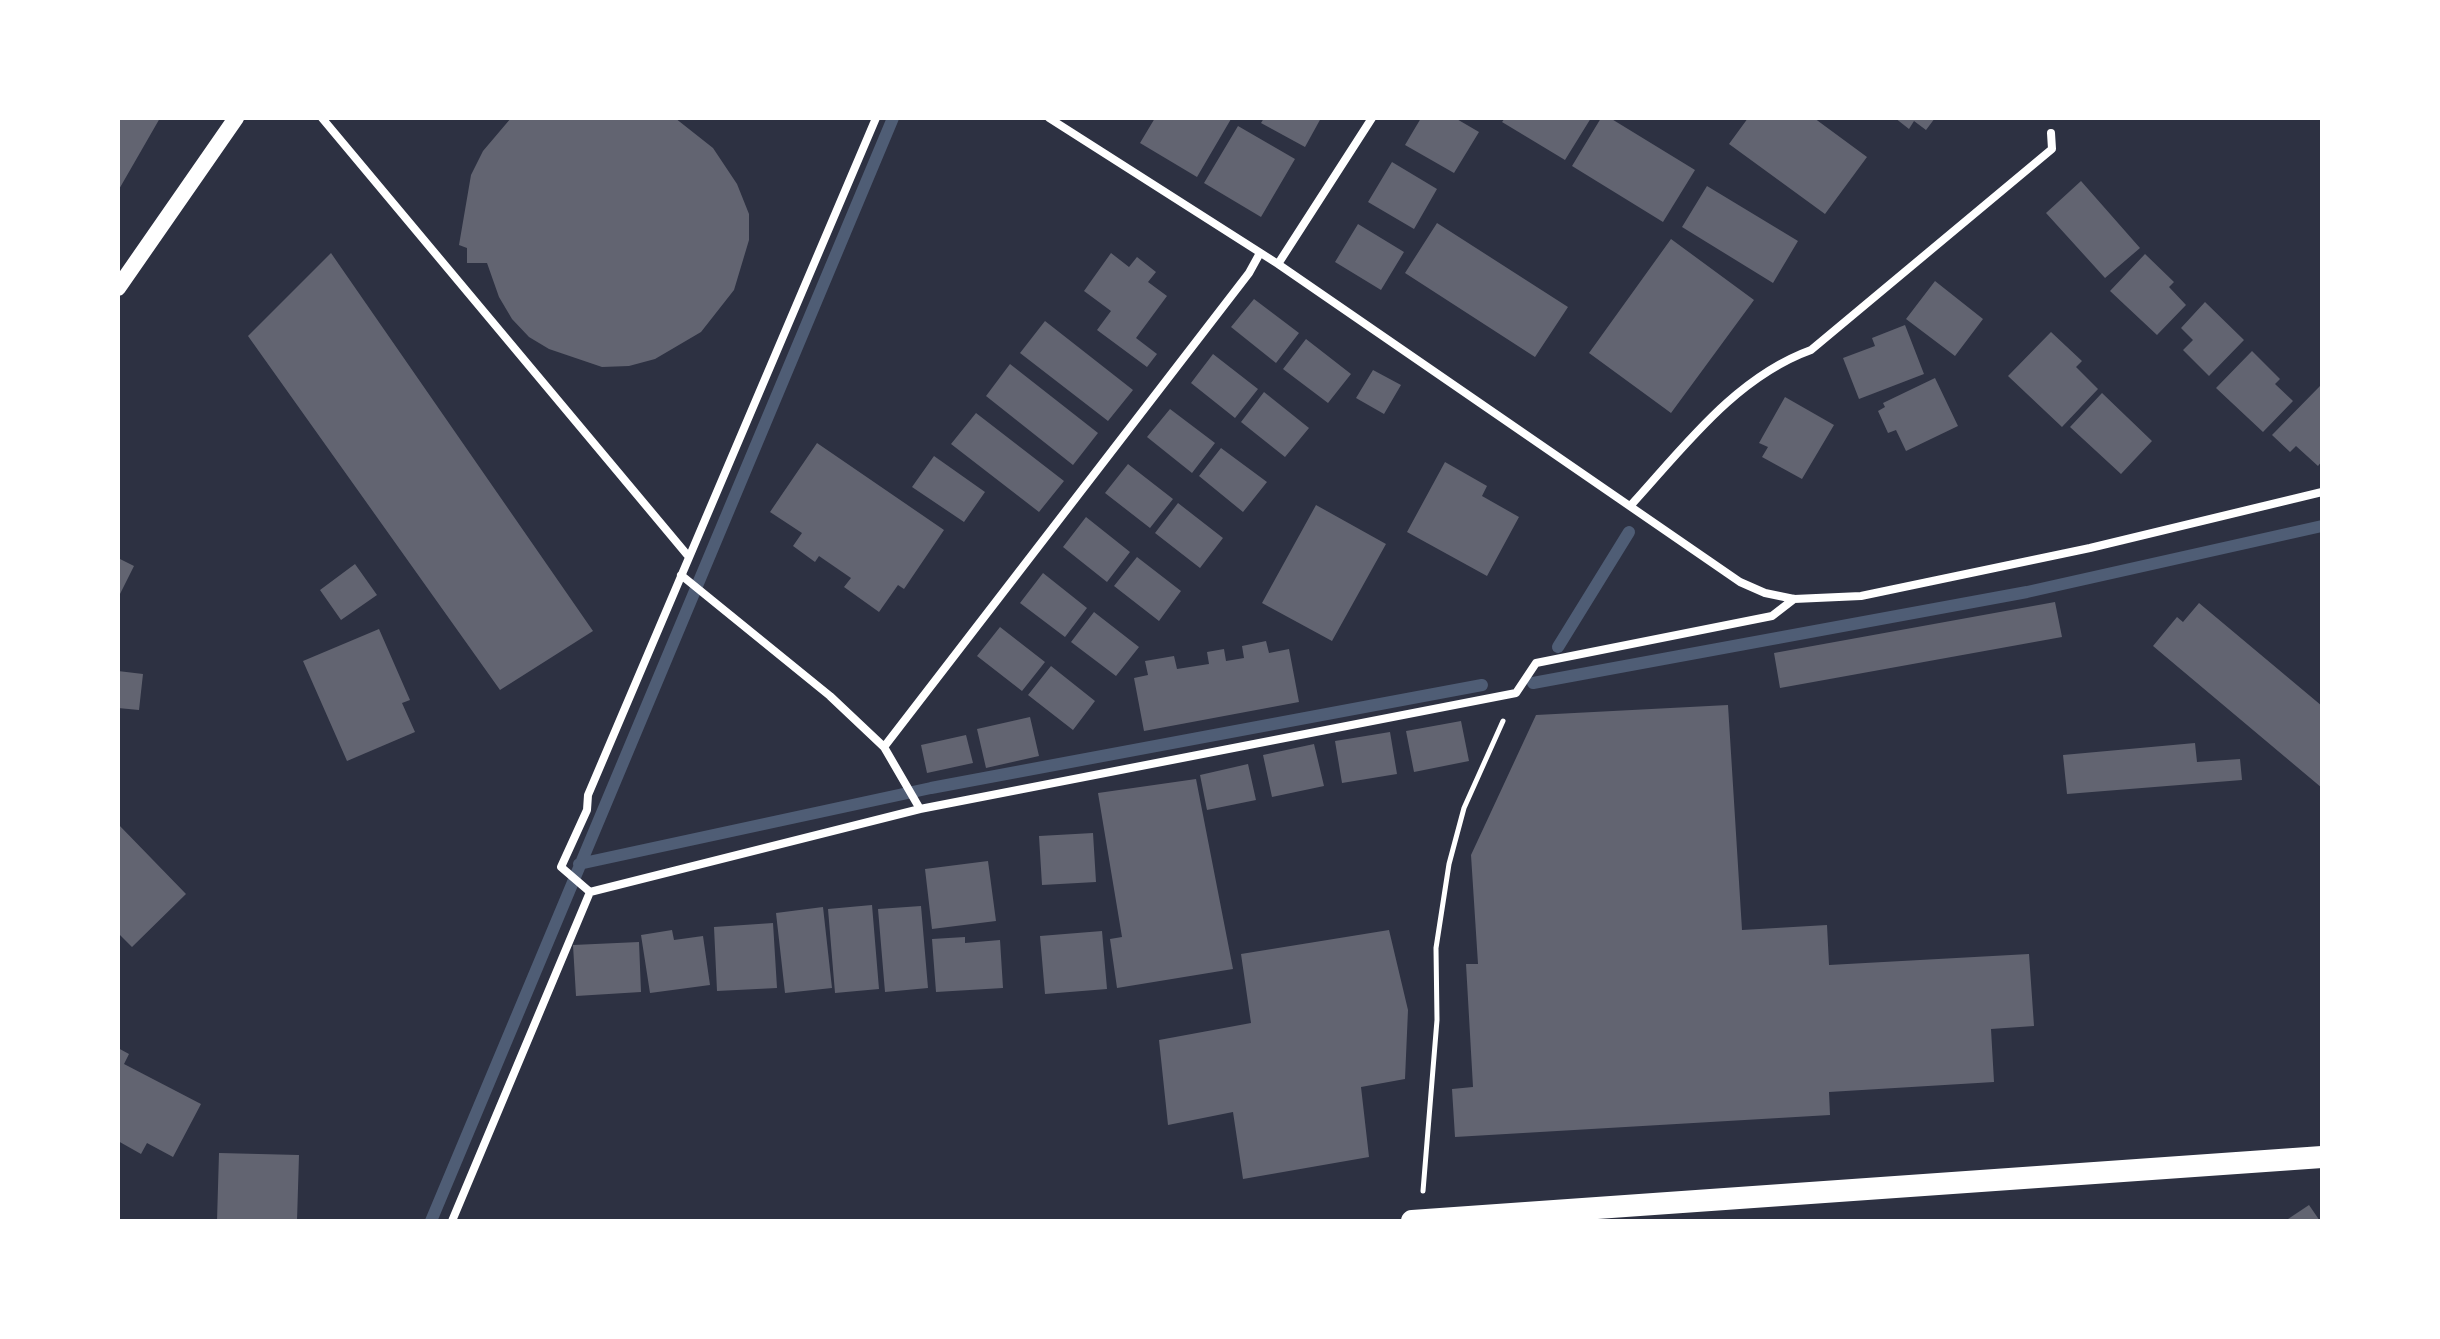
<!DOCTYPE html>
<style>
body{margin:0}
#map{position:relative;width:2440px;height:1339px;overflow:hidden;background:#2d3142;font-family:"Golos Text",sans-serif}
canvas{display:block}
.frame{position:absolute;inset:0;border:120px solid #fff;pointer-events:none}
</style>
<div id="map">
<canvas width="2440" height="1339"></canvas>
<div class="frame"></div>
</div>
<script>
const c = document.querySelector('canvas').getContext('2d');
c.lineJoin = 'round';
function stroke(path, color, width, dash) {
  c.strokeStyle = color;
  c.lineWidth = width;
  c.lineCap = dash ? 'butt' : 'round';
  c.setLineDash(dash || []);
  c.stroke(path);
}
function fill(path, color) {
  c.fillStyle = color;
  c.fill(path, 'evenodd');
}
stroke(new Path2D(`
 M1558 647 1629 532
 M1533 683 2027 592 2322 526
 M579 864 931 788 1482 685
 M431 1221 893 118`), '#4f5d75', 12);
fill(new Path2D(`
 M118 118H160L118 191Z
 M511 118H675L713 148 737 184 749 214V240L734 290 701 332 655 359 629 366 602 367 549 349 529 337 512 319 499 297 487 263H467V248L459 245 471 175 483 151Z
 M1155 118H1229L1231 119 1197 177 1140 143Z
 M1264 118H1321L1305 147 1261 123Z
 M1421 118H1455L1479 132 1454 173 1405 145Z
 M1505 118H1591L1565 160 1502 122Z
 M1601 118H1610L1695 170 1663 222 1572 166Z
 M1748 118H1814L1867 157 1825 214 1729 144Z
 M1895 118H1935L1926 130 1914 121 1909 129Z
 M1238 126 1295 159 1261 217 1204 183Z
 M1392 162 1437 189 1414 229 1368 202Z
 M2081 181 2140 248 2105 278 2046 213Z
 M1707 186 1798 241 1773 283 1682 227Z
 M1437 223 1568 307 1535 357 1405 273Z
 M1358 224 1404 252 1381 290 1335 262Z
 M1671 239 1754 300 1671 413 1589 353Z
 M331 253 593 631 500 690 248 336Z
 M1111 253 1129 267 1137 257 1156 272 1148 282 1167 296 1136 338 1157 354 1147 367 1097 330 1111 311 1084 291Z
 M2145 254 2174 282 2169 287 2186 305 2157 335 2110 291Z
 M1935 281 1983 319 1955 356 1906 319Z
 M1254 299 1299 333 1276 363 1231 327Z
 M2205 302 2244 340 2209 376 2183 350 2193 340 2181 328Z
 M1045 321 1133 390 1108 421 1020 353Z
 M1905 325 1924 374 1859 399 1843 358 1875 346 1872 338Z
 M2051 332 2082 361 2076 367 2098 389 2062 427 2008 376Z
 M1306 339 1351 374 1328 403 1283 369Z
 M2252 351 2280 379 2275 384 2293 401 2263 432 2216 388Z
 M1213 354 1258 389 1235 418 1191 383Z
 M1010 364 1098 433 1073 465 986 396Z
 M1373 370 1401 385 1384 414 1356 398Z
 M1935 378 1958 426 1906 451 1896 430 1888 433 1878 411 1885 407 1883 403Z
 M2320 386 2322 461 2318 466 2296 446 2290 452 2272 435Z
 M1264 392 1309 428 1285 457 1241 422Z
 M2102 393 2152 441 2121 474 2070 427Z
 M1785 397 1834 425 1802 479 1762 457 1768 447 1759 443Z
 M1170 409 1215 443 1192 473 1147 437Z
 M976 413 1064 481 1039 512 951 444Z
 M817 443 944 530 904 589 898 585 879 612 844 587 851 578 819 556 815 562 793 546 802 533 770 512Z
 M1221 448 1267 482 1243 512 1199 476Z
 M934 456 985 492 964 522 912 487Z
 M1445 462 1487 486 1482 496 1519 517 1487 576 1407 532Z
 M1128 464 1173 499 1150 528 1105 493Z
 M1178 503 1223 538 1200 568 1155 533Z
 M1316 505 1386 544 1332 641 1262 603Z
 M1086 517 1130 552 1107 582 1063 547Z
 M1137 557 1181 591 1159 621 1114 586Z
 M118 558 134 566 118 598Z
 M355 564 377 595 341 620 320 590Z
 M1043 573 1087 608 1065 637 1020 603Z
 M2055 602 2062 637 1780 688 1774 653Z
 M2199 603 2322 706V788L2153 646 2177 617 2183 622Z
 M1094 612 1139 647 1116 676 1071 642Z
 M1000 627 1045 662 1022 691 977 656Z
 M379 629 410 700 402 703 415 732 347 761 303 661Z
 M1266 641 1269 653 1289 649 1299 702 1144 731 1134 678 1148 675 1145 661 1174 656 1177 669 1209 664 1207 652 1224 649 1226 661 1244 658 1242 646Z
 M1051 666 1095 701 1073 730 1028 695Z
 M118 671 143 674 139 710 118 708Z
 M1728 705 1742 930 1827 925 1829 965 2029 954 2034 1026 1991 1029 1994 1082 1829 1092 1830 1115 1455 1137 1452 1089 1473 1087 1466 964H1478L1471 855 1536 715Z
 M1030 717 1039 756 986 768 977 729Z
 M1461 721 1469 761 1414 772 1406 731Z
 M1390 732 1397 774 1342 783 1335 741Z
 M966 735 973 763 927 773 921 745Z
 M2195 743 2197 762 2240 759 2242 780 2067 794 2063 755Z
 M1314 744 1324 786 1272 797 1263 755Z
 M1248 764 1256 800 1207 810 1200 775Z
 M1196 779 1233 969 1117 988 1110 939 1122 937 1098 793Z
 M118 824 186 894 132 947 118 933Z
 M1093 833 1096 882 1042 885 1039 836Z
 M988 861 996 921 932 929 925 869Z
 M872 905 879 989 835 993 828 909Z
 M921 906 928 988 885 992 878 909Z
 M823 907 832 988 785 993 776 913Z
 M773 923 777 988 717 991 714 927Z
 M672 930 674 940 703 936 710 985 650 993 641 935Z
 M1389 930 1408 1010 1405 1079 1361 1087 1369 1157 1243 1179 1233 1112 1168 1125 1159 1040 1251 1023 1241 954Z
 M1102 931 1107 989 1045 994 1040 936Z
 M965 937V943L1000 940 1003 988 936 992 932 939Z
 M639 942 641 992 576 996 573 945Z
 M118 1048 129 1054 124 1064 201 1104 173 1157 147 1143 141 1154 118 1141Z
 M219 1153 299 1155 297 1221H217Z
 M2309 1205 2320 1221H2285Z`), '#626471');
stroke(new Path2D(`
 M1423 1191 1437 1020 1436 948 1449 864 1464 808 1503 721`), '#fff', 5);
stroke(new Path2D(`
 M322 118 689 557
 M1049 118 1278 264 1740 582 1765 593 1794 599 1861 596 2090 548 2322 492
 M1278 264 1372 118
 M1632 504C1684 447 1736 377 1811 350L2052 149 2051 133
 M681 575 830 696 884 747 920 809
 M884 747 1249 273 1260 253
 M590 892 920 809 1516 693 1536 663 1772 616 1794 599
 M590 892 561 867 587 810 588 795 876 118
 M452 1221 590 892`), '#fff', 8);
stroke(new Path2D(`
 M118 288 236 118`), '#fff', 16);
stroke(new Path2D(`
 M1412 1221 2322 1157`), '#fff', 22);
</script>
